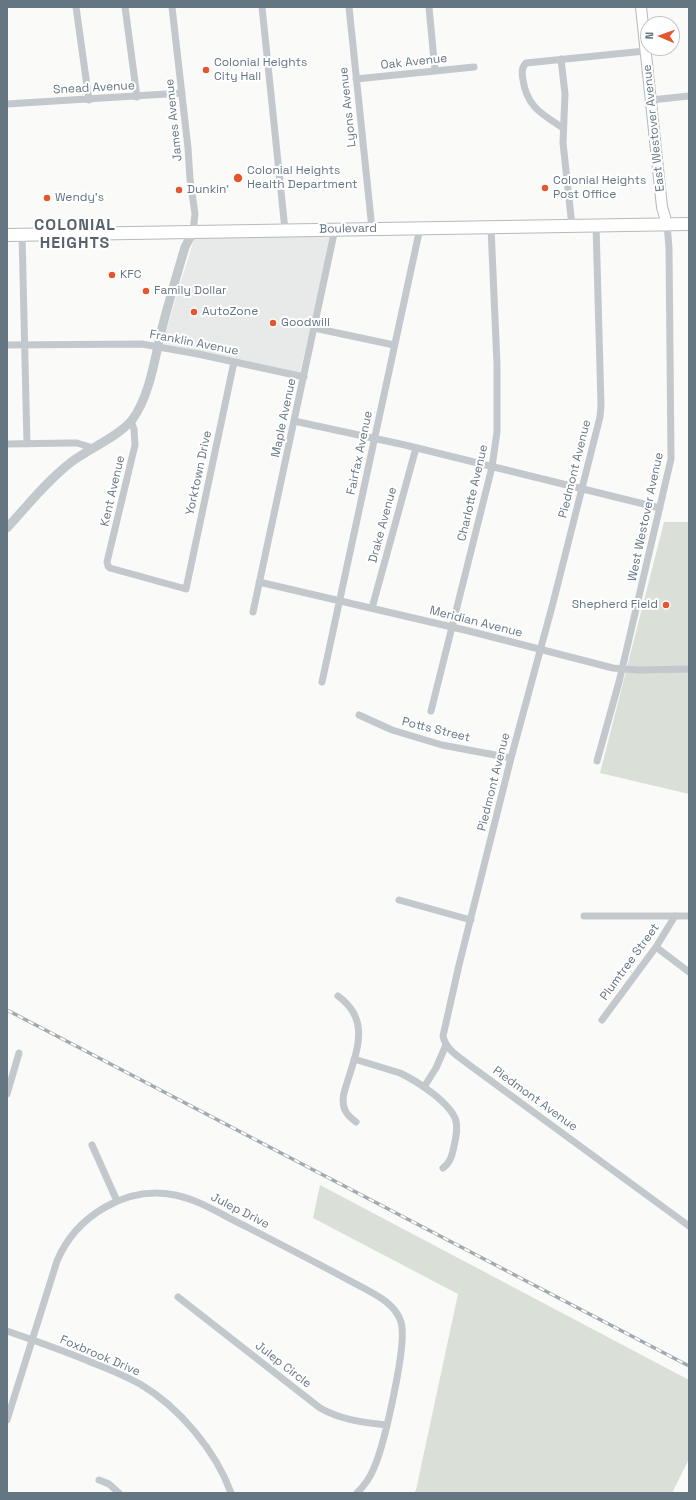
<!DOCTYPE html>
<style>
body{margin:0}
#map{position:relative;width:696px;height:1500px;overflow:hidden;background:#fafaf8;font-family:"Space Grotesk",sans-serif}
canvas{display:block}
.frame{position:absolute;inset:0;border:8px solid #657683;pointer-events:none}
.north{position:absolute;left:640px;top:16px;width:40px;height:40px;box-sizing:border-box;background:#fff;border:1px solid #c1c8cd;border-radius:50%;rotate:272deg;font-size:11px;font-weight:700;line-height:16px;text-align:center;color:#657683}
.north::after{content:'';display:block;margin:auto;width:14px;height:18px;background:#e4572e;clip-path:polygon(50% 0,100% 100%,50% 72%,0 100%)}
</style>
<div id="map">
<canvas width="696" height="1500"></canvas>
<div class="frame"></div>
<div class="north">N</div>
</div>
<script>
const c = document.querySelector('canvas').getContext('2d');
c.lineJoin = 'round';
function fill(path, color) {
  c.fillStyle = color;
  c.fill(path, 'evenodd');
}
function stroke(path, color, width, dash) {
  c.strokeStyle = color;
  c.lineWidth = width;
  c.lineCap = dash ? 'butt' : 'round';
  c.setLineDash(dash || []);
  c.stroke(path);
}
function write(font, color, halo, rows, align = 'center') {
  c.font = font + ' "Space Grotesk",sans-serif';
  c.lineWidth = 4;
  c.setLineDash([]);
  c.textBaseline = 'middle';
  c.strokeStyle = halo;
  c.fillStyle = color;
  for (const [text, x, y, turn = 0] of rows) {
    c.save();
    c.translate(x, y);
    c.rotate((+turn || 0) * Math.PI / 180);
    c.textAlign = isNaN(turn) ? turn : align;
    if (halo) c.strokeText(text, 0, 0);
    c.fillText(text, 0, 0);
    c.restore();
  }
}
fill(new Path2D(`
 M195 236 331 237 300 373 162 343Z`), '#e8e9e9');
fill(new Path2D(`
 M664 522H689V794L600 773Z
 M320 1185 689 1380V1459L672 1493H414L416 1490 458 1294 313 1218Z`), '#dadfd7');
const secondary = new Path2D(`
 M641 7 662 207 667 224`);
const primary = new Path2D(`
 M7 235 689 224`);
stroke(secondary, '#b3babf', 12);
stroke(primary, '#b5babe', 14);
stroke(new Path2D(`
 M76 7 89 100
 M125 7 137 97
 M172 7 188 148 190 179 195 214 193 232
 M262 7 285 230
 M349 7 372 229
 M429 7 435 71
 M561 59 565 94 563 143 572 226
 M356 79 474 67
 M651 100 689 96
 M7 104 182 93
 M563 128C542 114 527 107 523 80 522 74 521 68 526 63L645 51
 M596 225 601 405 600 417 553 603 511 758 459 965 443 1036C446 1050 458 1056 468 1064L689 1226
 M22 234 27 444
 M314 328 394 345
 M7 345 142 344 198 354 304 377
 M131 421 134 429 135 445 107 562 108 566 110 568 186 589 234 362
 M294 421 405 445 660 508
 M7 444 70 443H77L93 448
 M259 582 469 631 613 668 638 670 689 669
 M372 608 416 448
 M253 612 335 229
 M322 682 420 228
 M431 711 492 467 497 432V364L491 227
 M359 715 392 730 442 745 511 758
 M597 761 619 682 671 459 669 248 667 224
 M399 900 471 920
 M584 916H689
 M656 947 689 972
 M338 996C371 1020 357 1050 347 1083 344 1092 341 1101 345 1110 347 1115 352 1119 356 1122
 M602 1020 656 947 675 916
 M354 1059 400 1073C417 1081 451 1103 456 1121 458 1129 456 1138 454 1146 452 1155 451 1162 443 1168
 M424 1087 436 1068 446 1045
 M7 1094 19 1053
 M92 1145 117 1201
 M178 1297 320 1408C341 1420 363 1422 386 1425
 M7 1331C36 1341 65 1351 93 1363 109 1369 125 1376 140 1384 179 1407 216 1451 231 1493
 M7 1420 57 1261C76 1216 126 1185 175 1195 200 1200 222 1215 245 1226 282 1245 319 1264 356 1284 372 1293 395 1302 401 1322 408 1343 384 1445 374 1468 370 1478 364 1486 357 1493
 M99 1480 109 1484 119 1493`), '#c3c8cc', 7);
stroke(new Path2D(`
 M7 528C27 506 46 482 70 463 87 450 119 436 132 420 150 396 155 357 162 328 169 301 177 274 185 247L193 232`), '#c3c8cc', 9);
stroke(secondary, '#fff', 10);
stroke(primary, '#fff', 12);
const rail = new Path2D(`
 M7 1010 689 1366`);
stroke(rail, '#a2aab0', 3.5);
stroke(rail, '#fff', 2, [6]);
for (const [x, y, r, color] of [
 [206,70,4,"#e4572e"],
 [238,178,5,"#e4572e"],
 [545,188,4,"#e4572e"],
 [179,190,4,"#e4572e"],
 [47,198,4,"#e4572e"],
 [112,275,4,"#e4572e"],
 [146,291,4,"#e4572e"],
 [194,312,4,"#e4572e"],
 [273,323,4,"#e4572e"],
 [666,605,4,"#e4572e"]
]) {
  const dot = new Path2D();
  dot.arc(x, y, r, 0, 2 * Math.PI);
  c.fillStyle = color;
  c.fill(dot);
  stroke(dot, '#fff', 1.5);
}
write('12px', '#657683', '#fff', [
 ["Oak Avenue",414,62,-6],
 ["Snead Avenue",94,88,-3],
 ["Lyons Avenue",348,107,-96],
 ["James Avenue",174,120,-96],
 ["East Westover Avenue",654,128,-96],
 ["Boulevard",348,229,-1],
 ["Franklin Avenue",194,343,11],
 ["Maple Avenue",284,418,-78],
 ["Fairfax Avenue",360,453,-78],
 ["Piedmont Avenue",575,469,-76],
 ["Yorktown Drive",199,473,-78],
 ["Kent Avenue",113,491,-77],
 ["Charlotte Avenue",473,493,-77],
 ["West Westover Avenue",646,517,-78],
 ["Drake Avenue",383,525,-75],
 ["Meridian Avenue",476,622,14],
 ["Potts Street",436,730,14],
 ["Piedmont Avenue",494,782,-76],
 ["Plumtree Street",630,962,-54],
 ["Piedmont Avenue",535,1099,36],
 ["Julep Drive",240,1211,27],
 ["Foxbrook Drive",100,1356,23],
 ["Julep Circle",283,1365,38]
]);
write('12px', '#657683', '#fff', [
 ["Colonial Heights",214,63],
 ["City Hall",214,77],
 ["Colonial Heights",247,171],
 ["Health Department",247,185],
 ["Colonial Heights",553,181],
 ["Post Office",553,195],
 ["Dunkin'",187,190],
 ["Wendy's",55,198],
 ["KFC",120,275],
 ["Family Dollar",154,291],
 ["AutoZone",202,312],
 ["Goodwill",281,323],
 ["Shepherd Field",658,605,"right"]
], 'left');
c.letterSpacing = '1px';
write('bold 16px', '#57646e', '#fff', [
 ["COLONIAL",75,226],
 ["HEIGHTS",75,244]
]);
c.letterSpacing = '0px';
</script>
